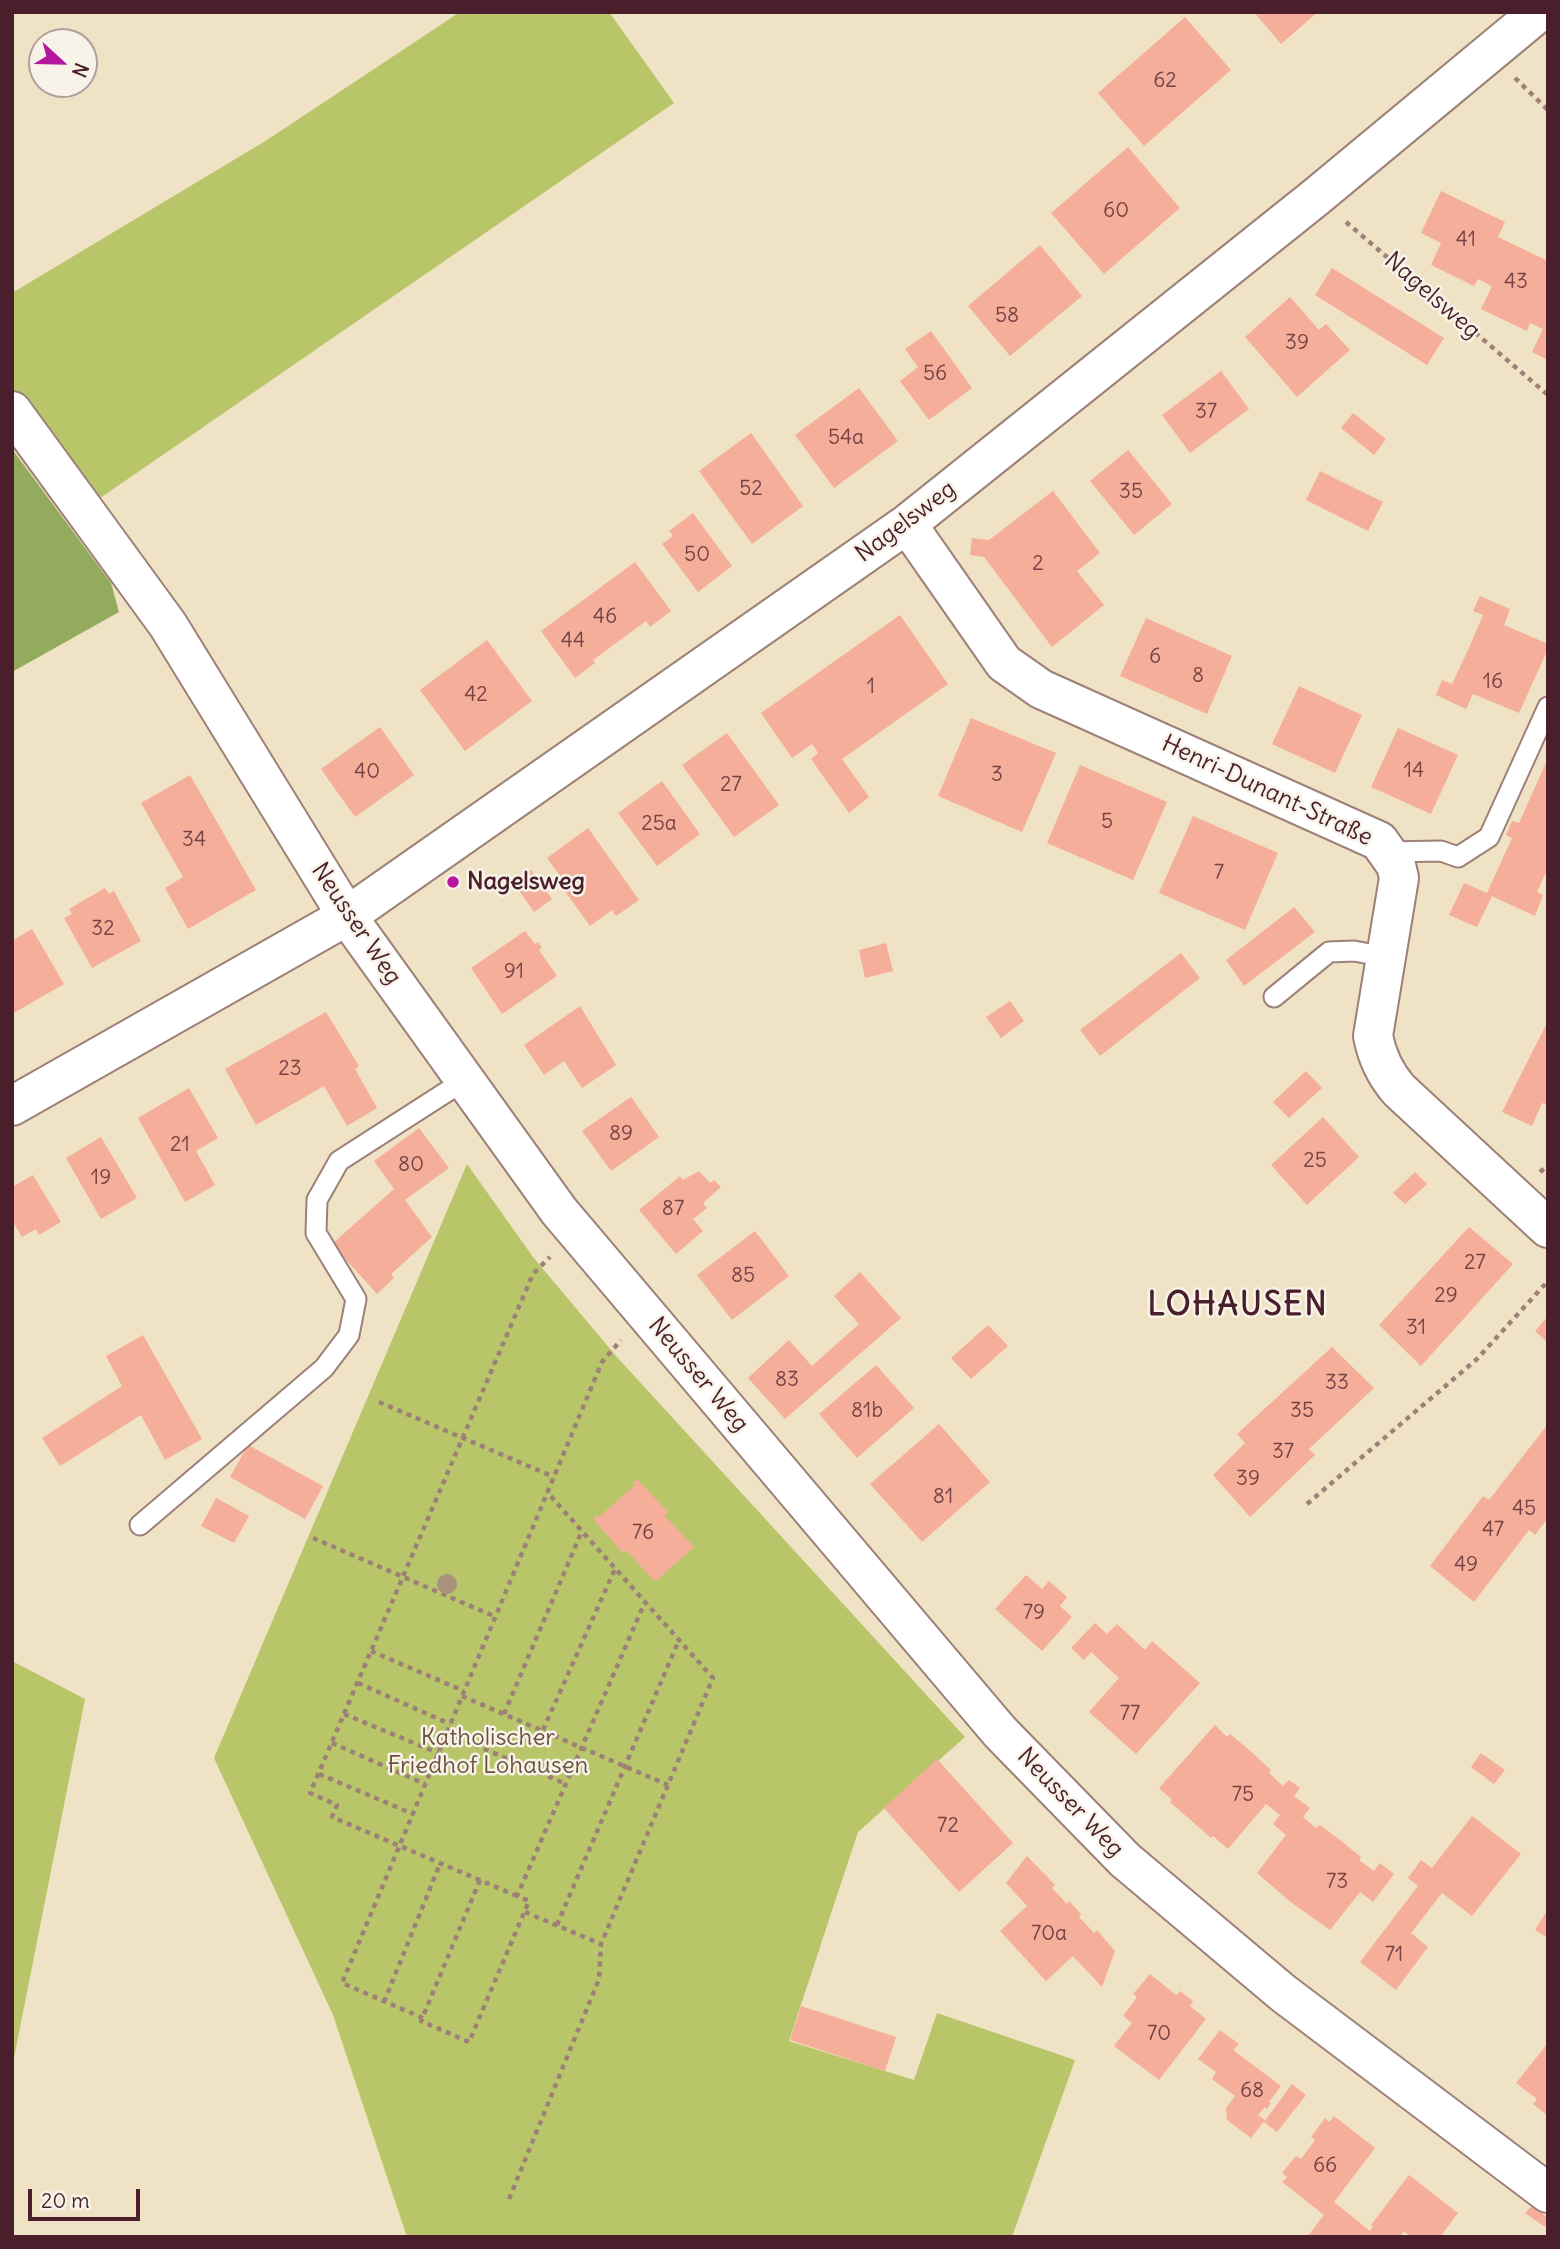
<!DOCTYPE html>
<meta charset="utf-8">
<style>
body{margin:0}
#map{position:relative;width:1560px;height:2249px;overflow:hidden;background:#f0e2c5;font-family:Delius,sans-serif}
canvas{display:block}
.frame{position:absolute;inset:0;border:14px solid #4a1f2b;pointer-events:none}
.north{position:absolute;left:28px;top:28px;width:70px;height:70px;box-sizing:border-box;background:#f7f3e8;border:2px solid #b29e9c;border-radius:50%;rotate:112deg;font-size:19px;font-weight:700;line-height:28px;text-align:center;color:#4a1f2b}
.north::after{content:'';display:block;margin:auto;width:24px;height:32px;background:#b5179e;clip-path:polygon(50% 0,100% 100%,50% 72%,0 100%)}
.scale{position:absolute;left:28px;top:2189px;width:112px;height:32px;box-sizing:border-box;border:4px solid #4a1f2b;border-top:0;padding-left:9px;font-size:21px;line-height:24px;white-space:nowrap;color:#4a1f2b;-webkit-text-stroke:5px #f7f3e8;paint-order:stroke}
</style>
<div id="map">
<canvas width="1560" height="2249"></canvas>
<div class="frame"></div>
<div class="north">N</div>
<div class="scale">20 m</div>
</div>
<script>
const c = document.querySelector('canvas').getContext('2d');
c.lineJoin = 'round';
function fill(path, color) {
  c.fillStyle = color;
  c.fill(path, 'evenodd');
}
function stroke(path, color, width, dash) {
  c.strokeStyle = color;
  c.lineWidth = width;
  c.lineCap = dash ? 'butt' : 'round';
  c.setLineDash(dash || []);
  c.stroke(path);
}
function write(font, color, halo, rows, align = 'center') {
  c.font = font + ' Delius,sans-serif';
  c.lineWidth = 5;
  c.setLineDash([]);
  c.textBaseline = 'middle';
  c.strokeStyle = halo;
  c.fillStyle = color;
  for (const [text, x, y, turn = 0] of rows) {
    c.save();
    c.translate(x, y);
    c.rotate((+turn || 0) * Math.PI / 180);
    c.textAlign = isNaN(turn) ? turn : align;
    if (halo) c.strokeText(text, 0, 0);
    c.fillText(text, 0, 0);
    c.restore();
  }
}
fill(new Path2D(`
 M460 12H609L674 103 90 505 12 398V293L267 140Z
 M467 1164 533 1257 616 1356 965 1737 858 1832 789 2041 914 2080 937 2013 1075 2060 1012 2237H407L333 2015 214 1758Z
 M12 1661 85 1699 12 2068Z`), '#b8c669');
fill(new Path2D(`
 M12 449 111 583 119 612 12 672Z`), '#92ab5d');
fill(new Path2D(`
 M1254 12H1318L1281 44Z
 M1185 17 1231 70 1144 146 1098 93Z
 M1128 147 1180 208 1104 274 1051 213Z
 M1441 191 1505 222 1498 237 1548 261V360L1532 352 1543 329 1530 323 1527 331 1481 309 1492 286 1478 279 1474 286 1431 265 1441 243 1421 233Z
 M1040 245 1082 296 1010 356 968 306Z
 M1332 268 1444 338 1427 365 1315 295Z
 M1290 297 1319 330 1326 324 1350 350 1297 397 1245 337Z
 M931 331 972 388 929 420 900 381 918 367 905 349Z
 M1221 371 1249 409 1190 453 1162 415Z
 M859 388 898 441 834 488 795 435Z
 M1353 413 1386 439 1374 455 1341 428Z
 M751 433 803 506 752 544 699 471Z
 M1128 450 1172 504 1134 535 1090 481Z
 M1320 471 1383 502 1368 531 1306 500Z
 M1053 491 1100 553 1077 571 1104 605 1052 647 984 557 970 555 972 538 989 540Z
 M693 513 732 566 698 592 662 544 673 536 669 531Z
 M635 562 671 611 650 627 646 621 593 660 595 663 575 678 541 631Z
 M1480 596 1510 609 1504 625 1548 644V649L1519 713 1473 694 1466 709 1436 695 1442 680 1452 684 1468 650 1483 615 1473 611Z
 M900 615 948 684 842 759 869 797 849 813 811 759 818 753 812 744 792 758 761 713Z
 M1146 618 1232 656 1207 714 1120 676Z
 M487 640 532 701 465 751 420 690Z
 M1299 686 1362 715 1335 773 1272 744Z
 M971 718 1056 753 1022 832 938 796Z
 M380 727 414 775 355 817 321 769Z
 M1398 728 1458 755 1431 814 1371 787Z
 M727 733 779 805 734 837 682 765Z
 M1548 758V868L1537 892 1543 895 1535 916 1492 896 1477 927 1449 915 1464 883 1487 893 1512 838 1506 835 1512 821 1519 823Z
 M1080 765 1167 802 1133 880 1047 843Z
 M190 775 256 890 188 929 165 888 183 877 141 803Z
 M662 781 700 834 657 866 618 813Z
 M1193 816 1278 853 1245 930 1159 893Z
 M588 828 639 900 616 916 612 910 590 926 556 879 560 876 547 858Z
 M531 870 552 899 534 912 513 882Z
 M105 888 109 894 114 891 141 941 92 968 64 918 72 914 69 909Z
 M1294 907 1315 932 1244 986 1226 960Z
 M32 929 64 984 12 1014V941Z
 M525 931 535 944 538 942 542 948 539 950 557 976 502 1014 471 968Z
 M886 943 893 971 865 978 859 950Z
 M1181 953 1200 978 1100 1056 1080 1030Z
 M1010 1001 1024 1021 1001 1038 986 1017Z
 M580 1006 616 1065 582 1088 564 1061 544 1075 524 1045Z
 M326 1012 359 1066 355 1069 377 1108 347 1126 324 1086 256 1125 225 1069Z
 M1548 1021V1105L1542 1103 1532 1126 1502 1112Z
 M1306 1071 1322 1088 1289 1118 1273 1102Z
 M189 1088 218 1138 196 1151 215 1185 185 1202 138 1118Z
 M631 1097 659 1137 611 1171 582 1131Z
 M1323 1117 1359 1157 1307 1205 1271 1165Z
 M419 1128 449 1168 405 1200 432 1237 391 1274 394 1278 377 1294 332 1244 394 1189 374 1161Z
 M101 1137 137 1198 101 1219 66 1158Z
 M699 1171 710 1183 714 1180 721 1187 703 1203 707 1208 693 1219 703 1231 676 1254 639 1210 680 1176 683 1180Z
 M1415 1172 1427 1184 1405 1204 1393 1193Z
 M33 1175 61 1222 39 1235 36 1229 22 1237 12 1220V1187Z
 M1469 1227 1513 1264 1421 1366 1379 1325Z
 M755 1231 789 1276 732 1320 697 1275Z
 M860 1272 901 1318 785 1419 748 1378 789 1340 812 1366 859 1324 834 1296Z
 M1548 1316V1343L1535 1331Z
 M988 1325 1008 1346 971 1379 951 1358Z
 M143 1335 202 1439 165 1460 141 1415 60 1466 42 1438 122 1386 106 1356Z
 M1332 1347 1374 1388 1309 1449 1315 1455 1250 1517 1213 1475 1245 1443 1237 1434Z
 M876 1365 914 1408 857 1458 819 1414Z
 M939 1424 990 1482 922 1542 870 1484Z
 M1548 1424V1518L1535 1535 1529 1530 1474 1602 1430 1566 1483 1496 1489 1500Z
 M248 1445 323 1486 305 1519 230 1477Z
 M637 1479 668 1512 664 1515 694 1547 655 1582 626 1550 623 1553 593 1519 597 1515 599 1517 635 1485 633 1483Z
 M216 1498 249 1516 234 1543 201 1526Z
 M1026 1575 1042 1589 1049 1581 1067 1597 1060 1606 1072 1617 1042 1651 995 1609Z
 M1095 1623 1107 1634 1117 1624 1145 1650 1152 1641 1200 1683 1136 1754 1089 1712 1119 1678 1091 1652 1084 1660 1071 1648Z
 M1215 1725 1227 1737 1230 1734 1249 1750 1271 1770 1269 1773 1283 1786 1289 1780 1300 1788 1294 1796 1310 1808 1303 1817 1316 1828 1320 1825 1340 1840 1361 1857 1359 1860 1374 1871 1380 1863 1394 1874 1373 1902 1360 1892 1330 1930 1292 1903 1257 1873 1286 1835 1273 1824 1280 1815 1266 1804 1228 1849 1213 1836 1211 1838 1170 1802 1172 1800 1159 1788Z
 M1481 1753 1505 1770 1494 1784 1471 1767Z
 M937 1759 1013 1843 959 1892 884 1808Z
 M1472 1816 1521 1854 1472 1916 1442 1893 1411 1933 1428 1947 1396 1990 1360 1962 1418 1886 1408 1878 1421 1860 1432 1868Z
 M1027 1856 1055 1885 1052 1888 1067 1904 1069 1901 1081 1914 1079 1917 1094 1933 1097 1930 1115 1951 1102 1987 1073 1956 1046 1981 1000 1931 1027 1906 1006 1883Z
 M1548 1909V1938L1535 1930Z
 M1150 1974 1176 1995 1180 1991 1193 2001 1190 2006 1206 2019 1159 2080 1114 2046 1132 2023 1123 2016 1137 1997 1133 1994Z
 M801 2006 896 2037 885 2071 790 2040Z
 M1220 2030 1239 2044 1233 2050 1281 2086 1269 2102 1271 2103 1267 2109 1265 2107 1258 2115 1265 2120 1251 2138 1227 2120 1226 2108 1235 2096 1212 2079 1216 2072 1198 2059Z
 M1548 2043V2116L1533 2104 1537 2099 1516 2083Z
 M1292 2084 1306 2095 1277 2132 1264 2122Z
 M1334 2116 1375 2148 1334 2202 1370 2231 1373 2226 1371 2225 1409 2175 1458 2213 1440 2237H1411L1404 2231 1400 2237H1307L1324 2215 1282 2182 1287 2177 1282 2173 1296 2156 1301 2159 1315 2140 1311 2137 1325 2118 1329 2122Z
 M1532 2206 1548 2218 1545 2227 1525 2213Z`), '#f5ae99');
const lane = new Path2D(`
 M1388 852 1441 851 1458 857 1489 837 1548 707
 M1274 997 1329 952 1354 951 1386 957
 M140 1525 324 1368 349 1335 356 1299 316 1233 317 1200 339 1161 465 1080`);
const street = new Path2D(`
 M12 411 168 625 347 916 559 1211 1000 1732 1125 1860 1283 1993 1548 2193
 M907 524 1004 663 1041 689 1379 841 1396 865 1399 878 1373 1036C1377 1057 1385 1074 1399 1090L1548 1228
 M12 1106 347 916 907 524 1316 197 1539 12`);
stroke(lane, '#9d8078', 23);
stroke(street, '#9d8078', 42);
stroke(new Path2D(`
 M1515 78 1548 110
 M1346 222 1548 395
 M1540 1172 1548 1165
 M379 1402 554 1477
 M1307 1504 1477 1359 1548 1281
 M313 1538 496 1617
 M371 1651 464 1691
 M358 1683 450 1724
 M462 1696 668 1785
 M344 1714 438 1753
 M504 1714 582 1531
 M543 1730 615 1569
 M447 1733 566 1784
 M332 1743 425 1784
 M319 1774 413 1814
 M480 1880 421 2021 469 2042 529 1901 517 1896 645 1602
 M517 1896 332 1817 337 1805 310 1793 533 1274 550 1257
 M525 1912 601 1944
 M557 1925 679 1640
 M384 2002 440 1864
 M423 2018 342 1983 602 1362 621 1340
 M509 2199 599 1979 601 1944 713 1678 547 1492`), '#9d8078', 4.5, [5, 5]);
stroke(lane, '#fff', 19);
stroke(street, '#fff', 38);
c.fillStyle = '#a7927b';
for (const [x, y] of [
 [447,1584]
]) {
  c.beginPath();
  c.arc(x, y, 10, 0, 2 * Math.PI);
  c.fill();
}
for (const [x, y, r, color] of [
 [453,882,7,"#b5179e"]
]) {
  const dot = new Path2D();
  dot.arc(x, y, r, 0, 2 * Math.PI);
  c.fillStyle = color;
  c.fill(dot);
  stroke(dot, '#f7f3e8', 2.5);
}
write('21px', '#754346', null, [
 ["62",1165,81],
 ["60",1116,211],
 ["41",1466,240],
 ["43",1516,282],
 ["58",1007,316],
 ["39",1297,343],
 ["56",935,374],
 ["37",1206,412],
 ["54a",846,438],
 ["52",751,489],
 ["35",1131,492],
 ["50",697,555],
 ["2",1038,564],
 ["46",605,617],
 ["44",573,641],
 ["6",1155,657],
 ["8",1198,676],
 ["16",1493,682],
 ["1",871,687],
 ["42",476,695],
 ["14",1414,771],
 ["40",367,772],
 ["3",997,775],
 ["27",731,785],
 ["5",1107,822],
 ["25a",659,824],
 ["34",194,840],
 ["7",1219,873],
 ["32",103,929],
 ["91",514,972],
 ["23",290,1069],
 ["89",621,1134],
 ["21",180,1145],
 ["25",1315,1161],
 ["80",411,1165],
 ["19",101,1178],
 ["87",673,1209],
 ["27",1475,1263],
 ["85",743,1276],
 ["29",1446,1296],
 ["31",1416,1328],
 ["83",787,1380],
 ["33",1337,1383],
 ["81b",867,1411],
 ["35",1302,1411],
 ["37",1283,1452],
 ["39",1248,1479],
 ["81",943,1497],
 ["45",1524,1509],
 ["47",1493,1530],
 ["76",643,1533],
 ["49",1466,1565],
 ["79",1034,1613],
 ["77",1130,1714],
 ["75",1243,1795],
 ["72",948,1826],
 ["73",1337,1882],
 ["70a",1049,1934],
 ["71",1394,1955],
 ["70",1159,2034],
 ["68",1252,2091],
 ["66",1325,2166]
]);
write('24px', '#4a1f2b', '#f7f3e8', [
 ["Nagelsweg",1432,296,41],
 ["Nagelsweg",906,522,-37],
 ["Henri-Dunant-Straße",1267,791,25],
 ["Neusser Weg",356,924,56],
 ["Neusser Weg",698,1375,50],
 ["Neusser Weg",1070,1803,46]
]);
write('bold 24px', '#4a1f2b', '#f7f3e8', [
 ["Nagelsweg",467,882]
], 'left');
write('24px', '#6b513e', '#f7f3e8', [
 ["Katholischer",488,1738],
 ["Friedhof Lohausen",488,1766]
]);
c.letterSpacing = '2px';
write('bold 32px', '#4a1f2b', '#f7f3e8', [
 ["LOHAUSEN",1238,1306]
]);
c.letterSpacing = '0px';
</script>
